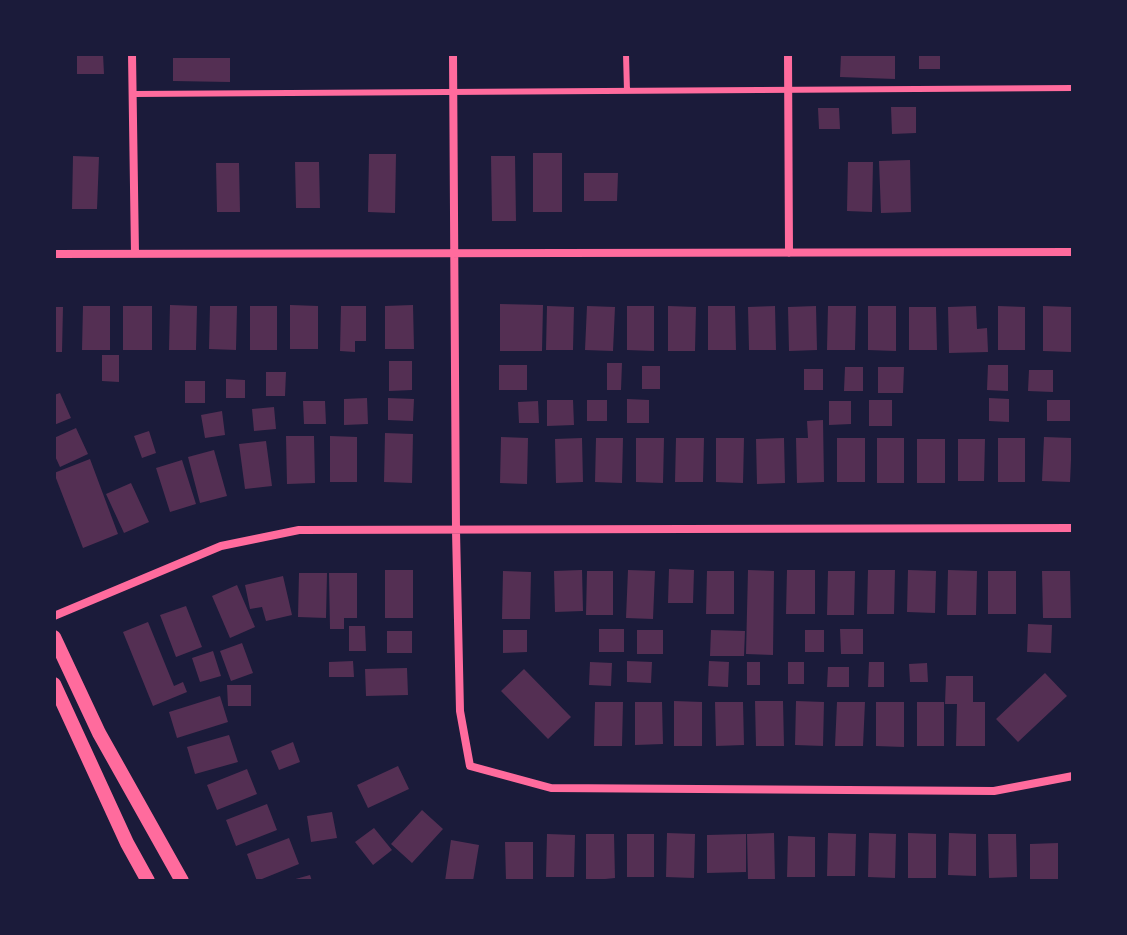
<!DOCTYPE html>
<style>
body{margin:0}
#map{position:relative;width:1127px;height:935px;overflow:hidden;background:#1b1b3a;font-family:Helvetica,sans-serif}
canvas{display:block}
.frame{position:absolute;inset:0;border:56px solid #1b1b3a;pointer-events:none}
</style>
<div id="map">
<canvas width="1127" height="935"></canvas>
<div class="frame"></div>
</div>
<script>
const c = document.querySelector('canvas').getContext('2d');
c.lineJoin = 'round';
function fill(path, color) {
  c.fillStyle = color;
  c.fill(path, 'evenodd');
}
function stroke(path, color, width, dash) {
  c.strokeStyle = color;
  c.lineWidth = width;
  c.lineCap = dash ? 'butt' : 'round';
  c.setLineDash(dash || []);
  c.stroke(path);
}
fill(new Path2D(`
 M77 54H103L104 74H77Z
 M841 54H895V79L840 77Z
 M919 54H940V69H919Z
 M173 58H230V82L173 81Z
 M891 107H916V133L892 134Z
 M818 108H839L840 129H819Z
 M533 153H562V212H533Z
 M369 154H396L395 213 368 212Z
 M73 156 99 157 97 209H72Z
 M491 156H515L516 221H492Z
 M910 160 911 212 881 213 879 161Z
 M295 162H319L320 208H296Z
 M848 162H873L872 212 847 211Z
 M216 163H239L240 212H217Z
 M584 173H618L617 201H584Z
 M500 304 543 305 542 351H500Z
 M170 305 197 306 196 350H169Z
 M290 305 318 306V349H290Z
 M413 305 414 349H385V306Z
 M83 306H110V350H82Z
 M123 306H152V350H123Z
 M210 306H237L236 350 209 349Z
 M250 306H277V350H250Z
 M341 306H366V341H355V352L340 351Z
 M547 306 574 307 573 350H546Z
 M587 306 615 307 613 351 585 350Z
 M627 306H654V351L627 350Z
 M668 306 696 307 695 351H668Z
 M708 306H735L736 350H708Z
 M775 306 776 350H749L748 307Z
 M816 306 817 350 789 351 788 307Z
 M828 306H856L855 350H827Z
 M868 306H896V351L868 350Z
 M976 306 977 329 987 328 988 352 949 353 948 307Z
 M998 306 1025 307V350H998Z
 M1043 306 1072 307 1071 352 1043 351Z
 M54 307H63L62 352H54Z
 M909 307H936L937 350H909Z
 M102 355H119V382L102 381Z
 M389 361H412V390L389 391Z
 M607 363H622L621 390H607Z
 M499 365H527V390H499Z
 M988 365H1008V391L987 390Z
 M642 366H660V389H642Z
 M845 367H863V391H844Z
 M878 367H904L903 393H878Z
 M804 369H823V390H804Z
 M1029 370H1053V392L1028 391Z
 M266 372H286L285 396H266Z
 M226 379 245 380V398H226Z
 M185 381H205V403H185Z
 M60 393 71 418 54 425V395Z
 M367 398 368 424 344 425V399Z
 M388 398 414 399 413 421 388 420Z
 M989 398 1009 399V422L989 421Z
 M627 399 649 400V423H627Z
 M547 400H573L574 425 547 426Z
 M587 400H607V421H587Z
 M869 400H892V426H869Z
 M1047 400H1070V421H1047Z
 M303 401H325L326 424H304Z
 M538 401 539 423H519L518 402Z
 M829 401H851V424L829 425Z
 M274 407 276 429 254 431 252 409Z
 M222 411 225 435 205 438 201 415Z
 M823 420 824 482 797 483 796 438H808L807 421Z
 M76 428 88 454 60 467 54 454V438Z
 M149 431 156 453 142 458 134 436Z
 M385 433 413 434 412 483 384 482Z
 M286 436H314L315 483 287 484Z
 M330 436 357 437V482H330Z
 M501 437 528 438 527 484 500 483Z
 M1044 437 1072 438 1070 482 1042 481Z
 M582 438 583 482 556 483 555 439Z
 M596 438H623L622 483 595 482Z
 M636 438H664L663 483 636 482Z
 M676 438H704L703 482H675Z
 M716 438H744L743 483 716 482Z
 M784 438 785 483 757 484 756 439Z
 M837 438H865V482H837Z
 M877 438H904V483H877Z
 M998 438H1025V482H998Z
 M917 439H945V483H917Z
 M958 439H985L984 481H958Z
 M266 441 272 486 245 489 239 444Z
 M214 450 227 496 200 503 188 457Z
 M90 459 118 534 83 548 54 473Z
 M182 460 196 504 170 512 156 468Z
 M131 483 149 522 124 533 106 494Z
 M669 569 694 570 693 603H668Z
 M385 570H413V618H385Z
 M582 570 583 611 555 612 554 571Z
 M628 570 655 571 653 619 626 618Z
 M748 570 774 571 773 655 746 654Z
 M787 570H815V614H786Z
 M868 570H895L894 614H867Z
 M908 570 936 571 935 613 907 612Z
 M948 570 977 571 976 615H947Z
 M503 571 531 572 530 619H502Z
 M587 571H613V615H586Z
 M707 571H734V614H706Z
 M828 571H855L854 615H827Z
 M988 571H1016V614H988Z
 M1042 571H1070L1071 618H1043Z
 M299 573H327L326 618 298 617Z
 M329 573H357V618H344V629H330Z
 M283 576 292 615 266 621 262 607 250 609 245 585Z
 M237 585 255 627 230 638 212 596Z
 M186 606 202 647 176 657 160 615Z
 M148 622 174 686 183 682 187 692 153 706 123 632Z
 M1028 624 1052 625 1051 653 1027 652Z
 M349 626H365L366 651H349Z
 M599 629H624V652H599Z
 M840 629H863V654H841Z
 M503 630H527V652L503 653Z
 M637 630H663V654H637Z
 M711 630 745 631 744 656H710Z
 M805 630H824V652H805Z
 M387 631H412V653H387Z
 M242 643 253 673 231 681 220 651Z
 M213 651 221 676 200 682 192 658Z
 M353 661 354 677H329V662Z
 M627 661 652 662 651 683 627 682Z
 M709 661 729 662 728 687 708 686Z
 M590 662 612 663 611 686 589 685Z
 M747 662H760V685H747Z
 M788 662H804V684H788Z
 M869 662H884V687H868Z
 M927 663 928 682H910L909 664Z
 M828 667H849V687H827Z
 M407 668 408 695 366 696 365 669Z
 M524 669 571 717 548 739 501 691Z
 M1045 673 1067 696 1018 742 996 719Z
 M946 676H973V702H985V746H956L957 704H945Z
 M227 685H251V706H228Z
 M220 696 228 722 177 738 169 712Z
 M674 701 702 702V746H674Z
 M755 701H783L784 746H756Z
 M796 701 824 702 823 746 795 745Z
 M595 702H623L622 746H594Z
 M635 702H662L663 744 635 745Z
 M715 702H743L744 745 716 746Z
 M837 702H865L863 746H835Z
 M876 702H904V747L876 746Z
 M917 702H944V746H917Z
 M229 735 238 762 195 774 187 747Z
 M293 742 300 762 279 770 271 751Z
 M398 766 409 789 368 808 357 785Z
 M247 769 257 794 217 810 207 785Z
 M267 804 277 830 236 846 226 820Z
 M422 810 443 829 412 863 391 844Z
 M332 812 337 838 311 842 307 816Z
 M374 828 392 850 373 865 355 842Z
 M667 833 695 834 694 878 666 877Z
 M774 833 775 881H748L747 834Z
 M828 833 856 834 855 876H827Z
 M869 833 896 834 895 878 868 877Z
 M908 833 936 834V878H908Z
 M949 833 976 834V876L948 875Z
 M547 834 575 835 574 877H546Z
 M586 834H614L615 878 586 881Z
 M627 834H654V877H627Z
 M746 834V872L707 873V835Z
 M988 834H1016L1017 877 989 878Z
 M788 836 815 837V877H787Z
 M289 838 299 864 257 881 247 854Z
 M451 840 479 845 473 881H445Z
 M505 842H533V881H506Z
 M1058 843V881H1030V844Z
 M310 875 312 881H292V880Z`), '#542f53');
stroke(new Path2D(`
 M626 54 627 91
 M133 94 1073 88`), '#ff6b9d', 6);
stroke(new Path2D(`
 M132 54 135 254
 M453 54 456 531 460 711 470 766 551 788 994 791 1073 776
 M788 54 789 253
 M54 254 1073 252
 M54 616 221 546 299 530 1073 528`), '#ff6b9d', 8);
stroke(new Path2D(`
 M54 637 99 733 182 881
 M54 684 127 843 148 881`), '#ff6b9d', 14);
</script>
